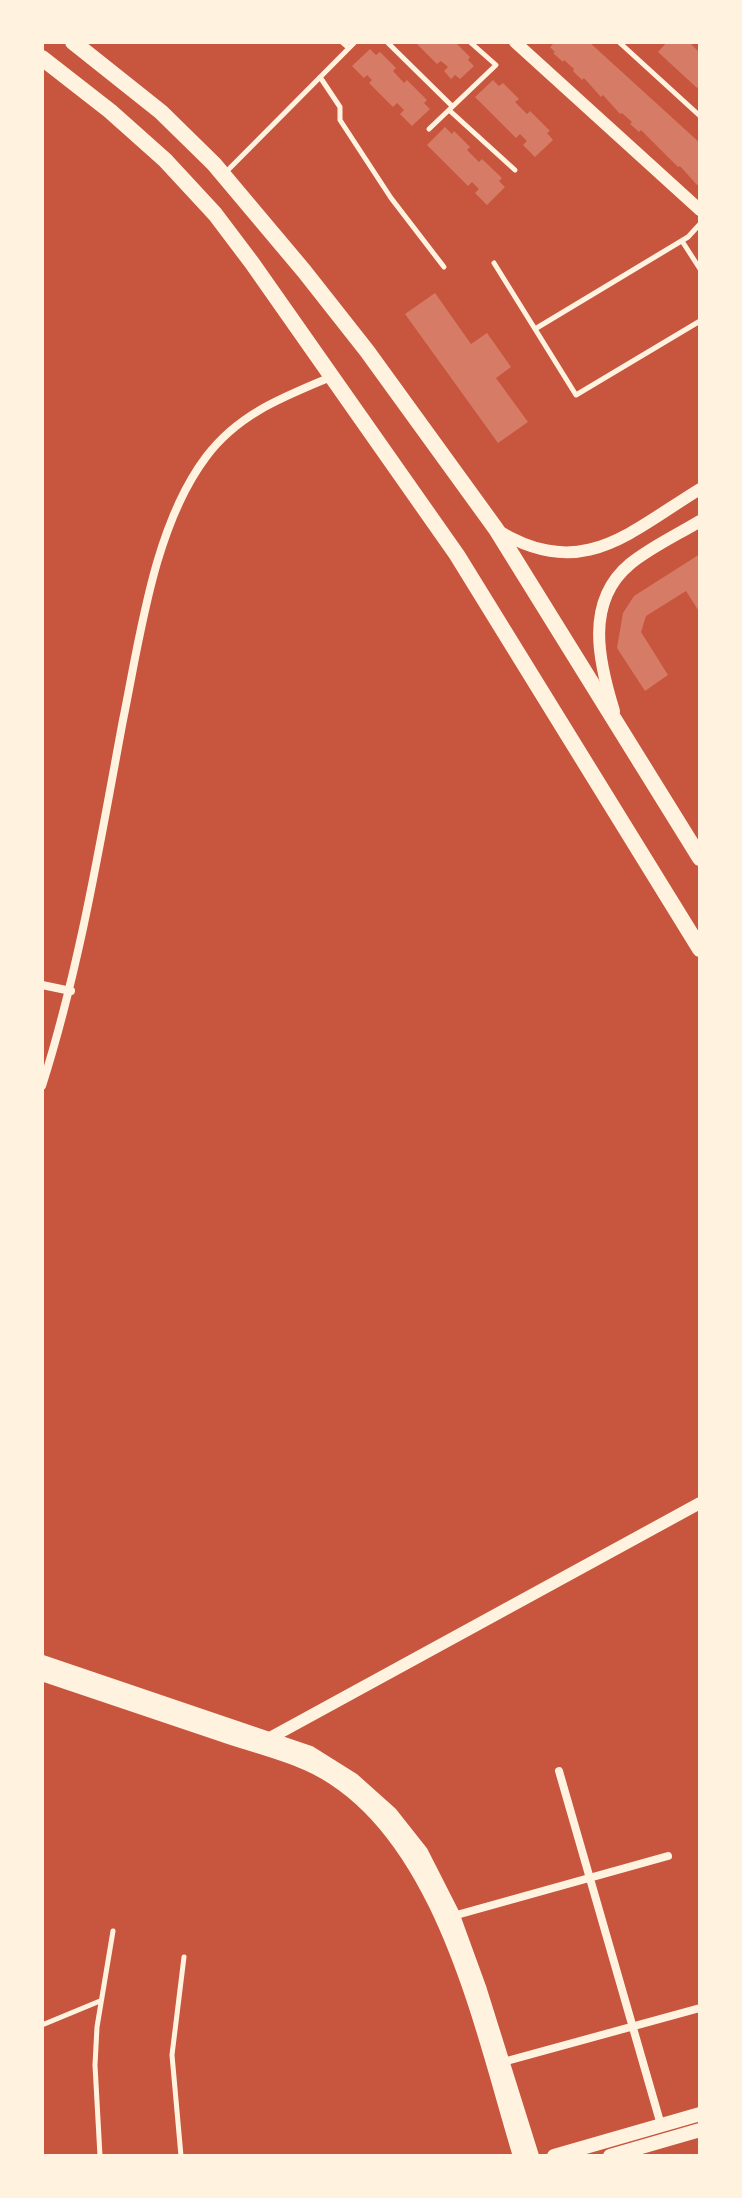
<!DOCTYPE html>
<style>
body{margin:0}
#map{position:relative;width:742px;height:2198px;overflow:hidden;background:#c8553d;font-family:"Fira Sans",sans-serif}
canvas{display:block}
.frame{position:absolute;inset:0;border:44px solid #fff3e0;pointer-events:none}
</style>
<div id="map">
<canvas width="742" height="2198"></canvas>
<div class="frame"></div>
</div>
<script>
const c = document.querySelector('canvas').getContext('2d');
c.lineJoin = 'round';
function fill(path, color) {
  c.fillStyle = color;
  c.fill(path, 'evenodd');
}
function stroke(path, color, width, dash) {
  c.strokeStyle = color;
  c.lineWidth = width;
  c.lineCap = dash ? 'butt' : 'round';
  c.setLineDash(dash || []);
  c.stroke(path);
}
fill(new Path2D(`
 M415 42H455L470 57 468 60 474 66 460 79 455 75 451 79 444 71 448 67 441 61 437 64Z
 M555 42H589L700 143V184L697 185 680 166 678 167 641 130 639 132 630 124 632 122 622 113 620 114 603 95 601 97 584 78 582 80 573 71 574 69 564 60 563 62 553 53 555 52 550 47Z
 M667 42H693L691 44 700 53V84L697 88 658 52Z
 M370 49 376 55 380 52 396 68 393 71 404 83 407 80 427 100 424 103 430 109 412 126 400 114 404 110 397 103 393 107 369 83 372 80 367 75 364 78 352 66Z
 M493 80 499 86 503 83 519 99 515 102 527 114 530 111 550 131 547 133 553 140 535 157 523 145 527 141 520 134 516 138 475 97Z
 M445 127 452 134 454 131 470 147 467 150 479 162 482 159 502 178 499 181 505 187 487 205 475 193 479 189 472 182 468 186 427 145Z
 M435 293 471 344 487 333 511 367 496 378 528 422 498 443 405 314Z
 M700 554V613L686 591 646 616 641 632 668 675 645 691 617 648 623 613 634 596Z`), '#d67c66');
stroke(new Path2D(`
 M342 42 349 48
 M387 42 452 106
 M619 42 700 116
 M320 77 340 107V120L391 198 444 267
 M449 110 515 170
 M429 129 496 65 470 42
 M226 172 355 42
 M682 241 700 269
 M494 263 576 395 700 321
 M535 329 688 237 700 224
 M42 2025 100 2001
 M100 2156 95 2065 97 2027 113 1931
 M181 2156 172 2055 184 1957`), '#fff3e0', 5);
stroke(new Path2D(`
 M42 985 71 991
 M42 1086C80 966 100 843 123 720 140 637 154 526 206 457 238 414 283 397 331 377
 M559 1771 661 2125
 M453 1916 668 1856
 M503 2062 700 2008`), '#fff3e0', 8);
stroke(new Path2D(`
 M515 42 700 210
 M497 530C582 582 628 533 700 489
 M614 711C599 663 584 602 630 564 651 547 677 535 700 521
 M268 1739 700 1503`), '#fff3e0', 12);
stroke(new Path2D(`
 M42 1662 310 1753 353 1780 391 1814 421 1852 452 1913 480 1990 532 2156
 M42 1674C101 1694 161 1714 220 1734 248 1744 279 1751 306 1763 441 1822 481 2029 520 2156
 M554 2156 700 2114
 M610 2156 700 2130`), '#fff3e0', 14);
stroke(new Path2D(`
 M73 42 161 112 214 164 304 271 367 351 496 529 700 858
 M42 58 110 111 165 160 215 214 252 263 457 555 700 949`), '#fff3e0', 16);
</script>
